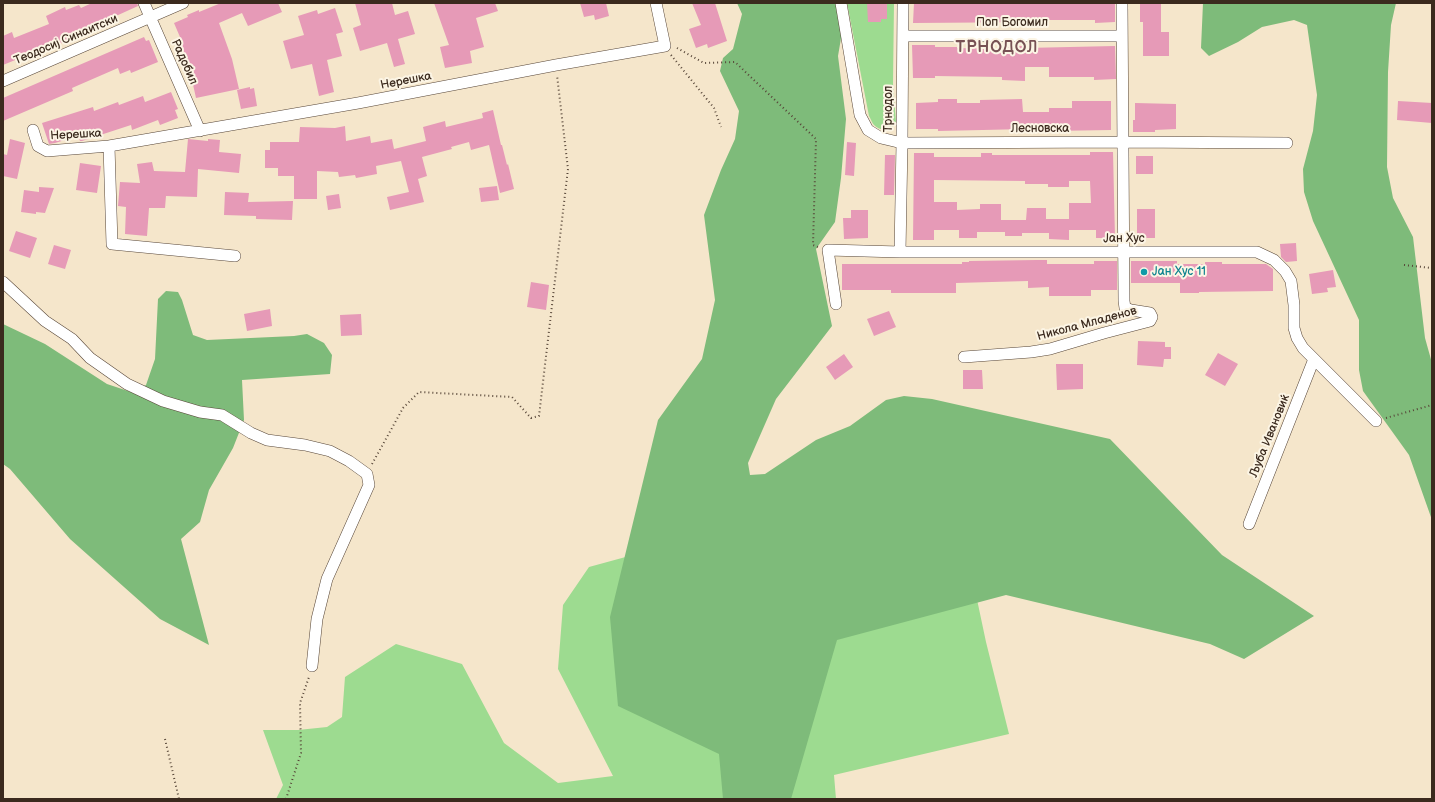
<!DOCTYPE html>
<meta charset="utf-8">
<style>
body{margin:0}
#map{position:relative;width:1435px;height:802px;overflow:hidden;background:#f5e6cb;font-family:"Balsamiq Sans",sans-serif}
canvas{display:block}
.frame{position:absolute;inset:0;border:4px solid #3b2a1e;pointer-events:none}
</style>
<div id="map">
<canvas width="1435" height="802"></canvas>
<div class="frame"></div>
</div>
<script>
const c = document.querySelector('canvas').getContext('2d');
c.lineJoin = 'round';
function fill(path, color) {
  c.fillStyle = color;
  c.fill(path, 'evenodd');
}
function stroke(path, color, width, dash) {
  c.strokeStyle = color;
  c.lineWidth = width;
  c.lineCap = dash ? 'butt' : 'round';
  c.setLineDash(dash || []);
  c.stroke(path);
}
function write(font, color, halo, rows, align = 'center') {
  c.font = font + ' "Balsamiq Sans",sans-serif';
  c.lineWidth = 4;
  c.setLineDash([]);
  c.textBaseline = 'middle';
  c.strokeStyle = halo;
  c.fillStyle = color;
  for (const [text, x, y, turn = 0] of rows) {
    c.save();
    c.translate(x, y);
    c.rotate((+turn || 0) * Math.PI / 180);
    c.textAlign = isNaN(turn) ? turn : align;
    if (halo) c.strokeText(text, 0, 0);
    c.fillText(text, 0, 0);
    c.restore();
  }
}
fill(new Path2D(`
 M847 3H894L893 84 896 122C892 131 881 132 874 125 872 123 871 119 869 116Z
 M695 538H964L986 642 1009 734 834 775 836 799H276L283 785 263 730H298L327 727 342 717 345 677 396 644 462 664 504 743 558 783 613 776 558 669 563 605 589 567Z`), '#9ddb90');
fill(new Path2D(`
 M737 3H847L838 56 846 119 841 178 835 222 816 249 832 326 776 399 748 463 750 475 765 474 816 440 850 426 886 400 904 396 932 399 1110 439 1222 555 1314 616 1244 659 1210 644 1006 595 837 640 791 799H723L719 754 618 706 610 617 658 420 702 359 715 300 704 215 721 170 735 139 739 111 720 71 723 58 733 49 742 14Z
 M1203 3H1396L1391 25 1388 72 1387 167 1393 198 1413 237 1425 338 1432 363V520L1409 455 1363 391 1359 370V320L1313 221 1304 192 1303 169 1313 131 1317 95 1307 25 1294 20 1262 27 1238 42 1209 56 1201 48Z
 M166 291 178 292 182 300 193 335 207 340 294 336 307 334 324 343 332 355 330 374 242 380 244 420 233 448 209 490 200 522 181 539 209 645 160 619 70 539 10 469 3 464V324L45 344 107 384 131 392 146 385 155 359 158 299Z`), '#7ebb7a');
fill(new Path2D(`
 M92 3H137L138 6 116 16 117 18 76 34 77 37 57 45V43L3 65V36L12 32 14 38 49 24 46 16 65 7 66 10 79 5 81 8Z
 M221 3H278L282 12 248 26 242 13 219 23 232 59 239 89 196 98 188 62 178 38 180 37 174 23 188 17 187 15 199 10V12Z
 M355 3H392L395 15 408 11 415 34 398 39 405 64 394 67 387 43 360 51 353 28 361 25Z
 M434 3H495L498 11 476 18 484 47 470 51 472 63 445 68 440 47 449 45Z
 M580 3H606L609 16 595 20 594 15 584 17Z
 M692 3H715L727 41 708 48 707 44 696 48 689 29 701 25Z
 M867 3H887V19H881V22H868Z
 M914 3H1115V22L1095 23V20H1046V22L913 23Z
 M1140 3H1161V32H1169V56H1143V22H1140Z
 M335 8 343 32 336 34 342 56 327 60 334 92 319 96 312 64 291 69 283 41 304 35 298 16 317 10 318 14Z
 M144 37 146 41 149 40 158 62 131 73 130 70 120 74 118 68 72 88 73 91 3 121V98Z
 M912 45H935V47H957V48L1002 49V46H1025V48L1115 46 1116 79 1094 80V77H1049V67H1025V81L1002 80V77L935 76V78H913Z
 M250 87V89L254 88 257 106 241 109 237 90Z
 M171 92 178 109 175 110 178 118 160 125 158 120 132 130 131 125 82 141H80L78 136 55 143 49 144 42 123 93 107 94 111 118 102 119 105 143 96 145 102Z
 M938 99H957V103H980V100L1022 99 1023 112H1049V108H1072V101H1111V130L1050 131 1027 129 938 131V129H916V103L938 102Z
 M1398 101 1432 103V123L1397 120Z
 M1135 103 1176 104V129L1155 130V132H1133V120H1135Z
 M493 110 501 145H502L507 165 508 164 514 189 500 193 489 145 471 150 469 142 451 147 452 149 422 157 427 176 418 179 424 202 390 210 387 197 409 192 401 161 376 166 377 174 356 178 355 175 339 177 338 172 317 171V199H294V176H278V168H265V150H270V142H299L300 127 335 128 345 126 346 141 370 136 371 143 392 139 394 149 426 141 423 127 445 121 446 127 483 118 482 113Z
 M10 139 25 143 17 179 3 176V154L7 155Z
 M188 139 208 141V139L220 140 219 152 241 154 239 173 198 169 197 197 166 196 165 208H149L147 236 125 234 126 207 118 206 120 182 140 183 137 164 152 162 154 171 185 172Z
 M847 142 856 143 854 176 845 175Z
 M1090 152H1113L1115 238H1096V230H1069V240L1049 239V233H1022V236H1005V232H977V238H959V230H934V240H913L914 153H934V157H981V153H992V155H1090ZM934 180 1025 181V184H1048V187H1069V181H1090L1091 203H1069V219H1046V208H1027L1026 220H1001V204H980V209L957 210V202H934Z
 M885 155H895L894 195H884Z
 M1136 156H1153V174H1136Z
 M80 163 101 166 97 193 76 190Z
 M497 186 499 200 481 202 479 188Z
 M39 187 54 188 45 213 36 212V214L21 212 24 190 39 192Z
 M225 192 249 193 248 202 293 201 292 220 256 219V216L224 215Z
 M339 194 341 208 328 210 326 196Z
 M1137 209H1155V238H1137Z
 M851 210H868V238L844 239 843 218H851Z
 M16 231 37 238 30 258 9 251Z
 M1296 243 1297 261 1286 262 1281 257 1280 244Z
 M54 245 71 250 65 269 48 264Z
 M1037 260H1047V264H1094V261H1117V290H1091V296H1049V287L1028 288V281L956 283V293H891V290H842V264H962V262H969V261Z
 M1131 261H1177V264H1205V262H1222V264H1266L1273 269V291L1199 292V293H1180V283H1131Z
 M1333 270 1336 287 1327 288 1328 292 1312 294 1309 274Z
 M531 282 549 285 546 310 527 307Z
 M270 309 272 326 247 331 244 314Z
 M889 311 896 327 874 336 867 319Z
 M361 314 362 335 341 336 340 315Z
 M1138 341 1165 342V347H1171V359H1164L1163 367 1137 365Z
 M1218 353 1238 364 1225 386 1205 375Z
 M844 354 853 367 835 380 826 367Z
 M1056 364H1083V389L1057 390Z
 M963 370H982L983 389H963Z`), '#e69ab7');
const street = new Path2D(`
 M144 3 200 131
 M841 3 860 115 868 130 881 138 902 143 903 3
 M903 36H1122
 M3 81 183 3
 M33 130 38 146 47 151 109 146 358 103 556 65 665 46 656 3
 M109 146 112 244 235 256
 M900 252 902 143 1122 142 1287 143
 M3 282 45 321 72 339 90 358 127 384 163 401 200 412 222 415 251 433 267 440 305 445 330 451 349 461 367 474 369 485 327 579 317 619 312 666
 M836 304 828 250 900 252H1257L1274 260 1285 271 1291 281 1294 305V328L1297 338 1303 348 1376 421
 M964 357 1031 352 1050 349 1104 333 1150 321 1152 317 1150 313 1131 310 1125 308 1124 301 1122 3
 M1249 524 1314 359`);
stroke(street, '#574638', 12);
stroke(new Path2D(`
 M677 48 704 63 735 62 816 139 813 245 818 247
 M671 55 714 108 721 127
 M1404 265 1432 268
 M1386 418 1432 405
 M372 464 403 408 419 392 512 397 531 418 539 416 568 169 557 75
 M165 739 179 799
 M286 799 301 753 300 703 309 677`), '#574638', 2, [1, 3]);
stroke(street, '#fff', 11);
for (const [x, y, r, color] of [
 [1144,272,4,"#0f9aa8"]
]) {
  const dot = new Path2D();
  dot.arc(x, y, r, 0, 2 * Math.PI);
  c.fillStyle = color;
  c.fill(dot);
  stroke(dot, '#fcf5e5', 1.5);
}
write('12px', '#3b2a1e', '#fcf5e5', [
 ["Поп Богомил",1012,23],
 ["Теодосиј Синаитски",66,40,-23],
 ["Радобил",184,62,66],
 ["Нерешка",406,81,-11],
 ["Трнодол",889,109,-90],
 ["Лесновска",1040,129],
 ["Нерешка",76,135,-3],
 ["Јан Хус",1124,239],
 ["Никола Младенов",1087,324,-15],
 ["Љуба Ивановиќ",1270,436,-68]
]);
write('12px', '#0d838f', '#fcf5e5', [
 ["Јан Хус 11",1152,272]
], 'left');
c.letterSpacing = '1px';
write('bold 16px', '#775154', '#fcf5e5', [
 ["ТРНОДОЛ",997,48]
]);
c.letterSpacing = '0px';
</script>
